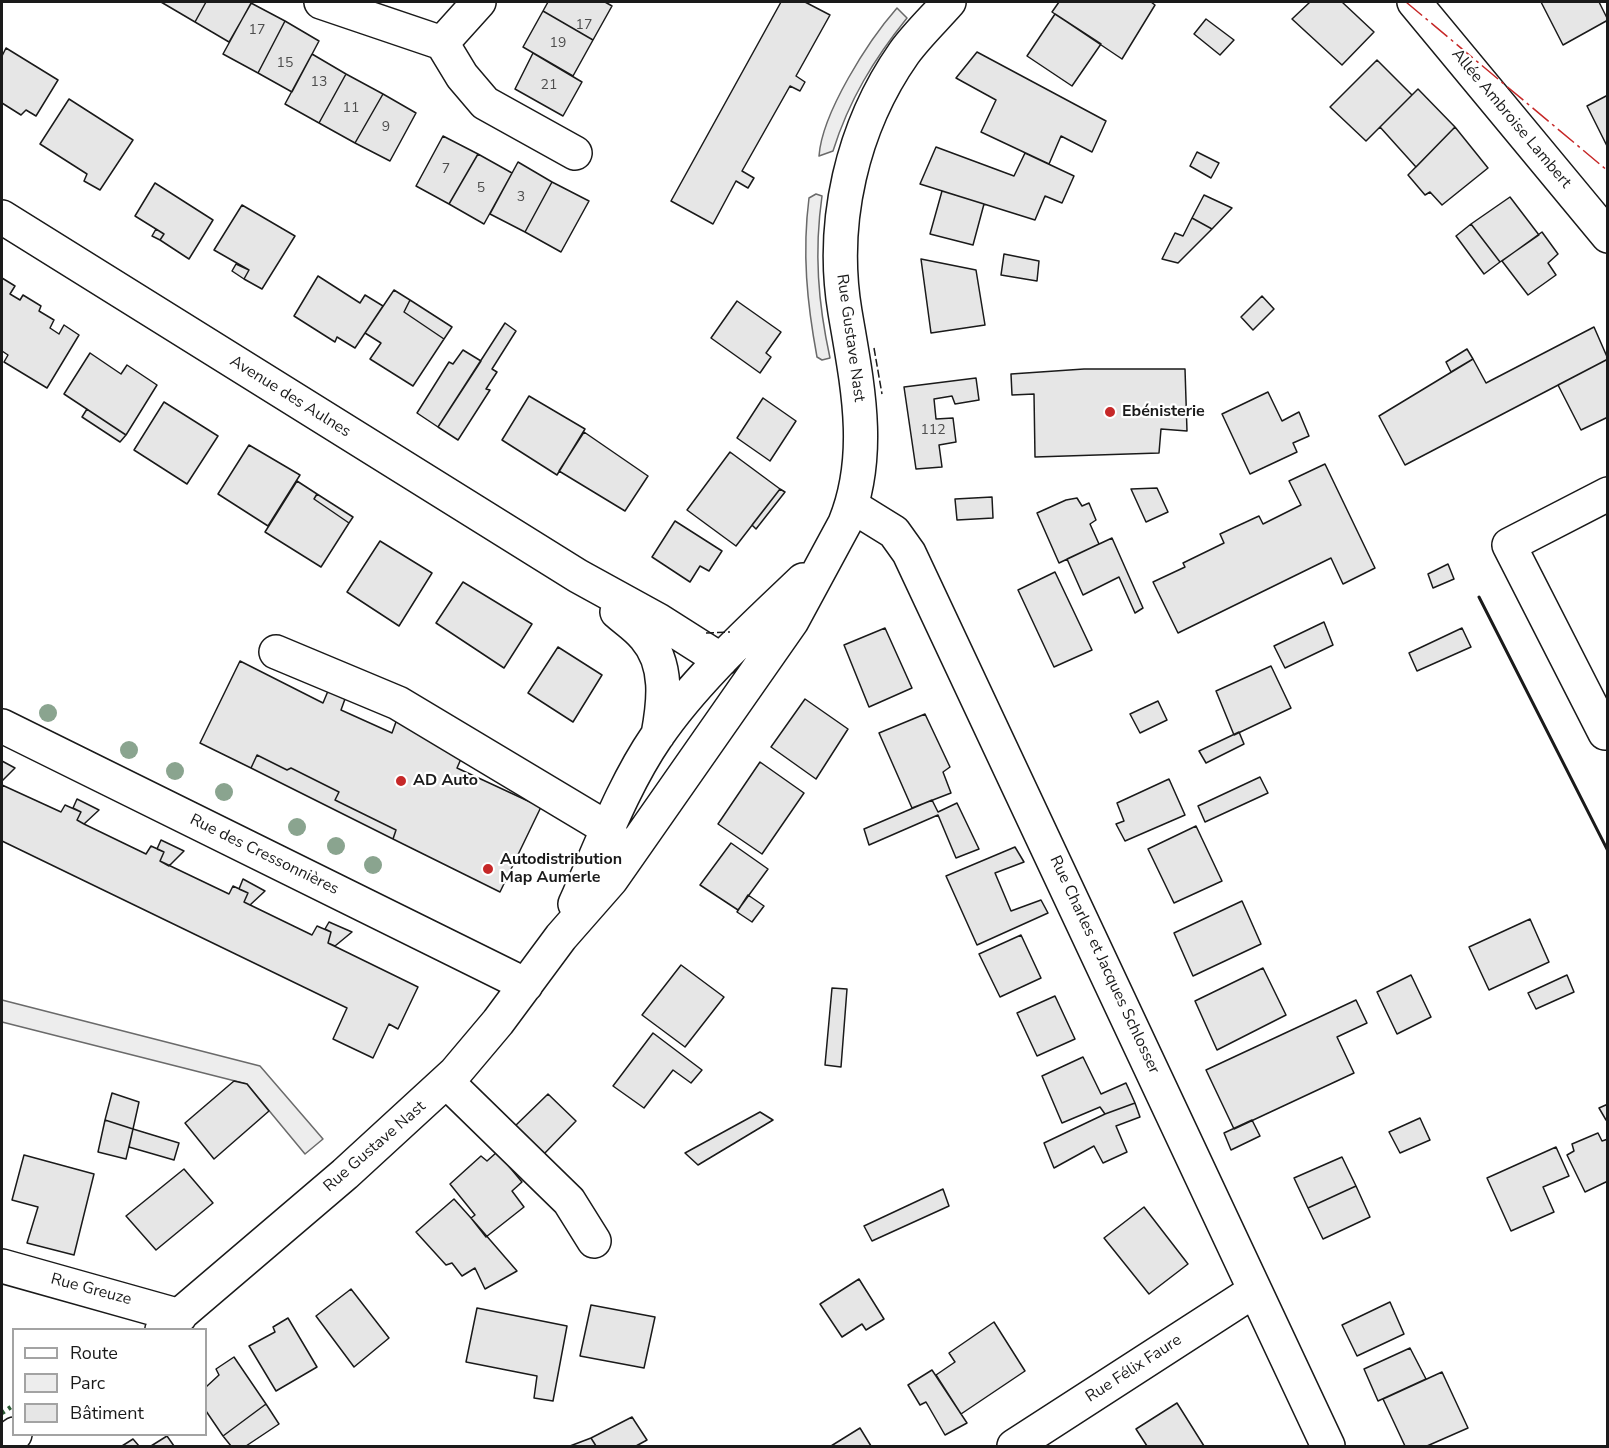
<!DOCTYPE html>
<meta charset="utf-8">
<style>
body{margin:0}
#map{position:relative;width:1609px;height:1448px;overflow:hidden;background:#fff;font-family:"Nunito Sans",sans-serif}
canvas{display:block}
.frame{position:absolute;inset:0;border:3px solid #1a1a1a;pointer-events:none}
.legend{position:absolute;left:12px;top:1328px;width:195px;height:108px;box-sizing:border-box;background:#fff;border:2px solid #a3a3a3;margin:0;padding:8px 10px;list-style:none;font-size:18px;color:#1a1a1a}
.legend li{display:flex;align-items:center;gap:12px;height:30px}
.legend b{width:30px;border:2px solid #a3a3a3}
</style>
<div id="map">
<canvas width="1609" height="1448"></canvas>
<div class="frame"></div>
<ul class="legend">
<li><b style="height:8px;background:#fff"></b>Route</li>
<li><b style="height:16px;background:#ededed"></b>Parc</li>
<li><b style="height:16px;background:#e6e6e6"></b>Bâtiment</li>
</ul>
</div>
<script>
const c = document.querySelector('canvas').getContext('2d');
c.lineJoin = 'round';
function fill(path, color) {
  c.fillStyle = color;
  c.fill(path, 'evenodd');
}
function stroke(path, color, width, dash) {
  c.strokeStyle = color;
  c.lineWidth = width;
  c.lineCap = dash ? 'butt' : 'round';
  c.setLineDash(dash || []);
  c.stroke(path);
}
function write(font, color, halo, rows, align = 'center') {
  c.font = font + ' "Nunito Sans",sans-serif';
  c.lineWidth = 4.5;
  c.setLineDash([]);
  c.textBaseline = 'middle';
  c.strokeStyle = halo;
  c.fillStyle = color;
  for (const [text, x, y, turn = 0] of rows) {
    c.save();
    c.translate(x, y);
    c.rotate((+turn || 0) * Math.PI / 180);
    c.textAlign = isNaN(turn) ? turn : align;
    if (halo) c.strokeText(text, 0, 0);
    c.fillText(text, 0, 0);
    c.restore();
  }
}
const green = new Path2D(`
 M897 8 907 18C874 59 849 100 833 151L819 156C822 113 868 41 897 8Z
 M816 194 822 196C814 252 818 303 830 358L822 360 817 357C807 303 802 253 809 198Z
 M2 1000 260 1066 323 1139 305 1154 247 1084 2 1022Z`);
fill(green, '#ededed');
stroke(green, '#6a6a6a', 1.5);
const building = new Path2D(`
 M161 2H206L195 22Z
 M206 2H252L229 42 195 22Z
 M548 2H605L612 6 593 40 543 11Z
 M781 2H805L830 15 796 76 805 82 800 91 790 86 742 171 754 178 748 188 736 181 713 224 671 201Z
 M1059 2H1151L1155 5 1122 59 1052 12Z
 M1310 2H1342L1374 32 1342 65 1292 19Z
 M1541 2H1599L1608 20 1563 45Z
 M251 3 285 21 258 73 223 54Z
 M543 11 593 40 573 76 523 47Z
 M1055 14 1101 44 1072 86 1027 56Z
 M1206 19 1234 40 1220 55 1194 34Z
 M285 21 319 41 292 92 258 73Z
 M6 48 58 80 36 116 26 110 21 115 2 103V56Z
 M977 52 1106 121 1092 152 1061 136 1049 164 981 132 996 100 956 78Z
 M533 53 582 82 563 116 515 89Z
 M312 54 346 74 319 123 285 104Z
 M1377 60 1412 95 1366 141 1330 107Z
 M346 74 383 94 355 143 319 123Z
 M1418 89 1455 127 1416 167 1380 127Z
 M383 94 416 113 390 161 355 143Z
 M1608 95V146H1607L1587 106Z
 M69 99 133 140 100 190 84 181 87 174 40 144Z
 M1455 127 1488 168 1442 205 1430 192 1425 195 1408 175Z
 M443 136 478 154 449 204 416 186Z
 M936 147 1014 176 1025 153 1074 176 1062 203 1045 196 1035 220 920 184Z
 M1197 152 1219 163 1211 178 1190 166Z
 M478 154 512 173 484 224 449 204Z
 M518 162 552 182 525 232 490 214Z
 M552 182 589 201 561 252 525 232Z
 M155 183 213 220 189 259 160 240 164 234 135 216Z
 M942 191 984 204 973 245 930 234Z
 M1204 195 1232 208 1212 229 1192 218Z
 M1510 197 1539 235 1500 262 1471 224Z
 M242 205 295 236 262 289 244 279 249 270 214 250Z
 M1192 218 1212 229 1178 263 1162 259 1175 233 1183 236Z
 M1471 224 1500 262 1484 274 1456 236Z
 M156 229 164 234 160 240 152 236Z
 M1542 232 1558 254 1548 263 1556 275 1528 295 1502 261Z
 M1004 254 1039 261 1037 281 1001 275Z
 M921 259 976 270 985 325 931 333Z
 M236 264 249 270 244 279 232 271Z
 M318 276 360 303 365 295 383 306 355 348 337 337 335 342 294 316Z
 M2 278 15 286 10 294 20 300 23 295 41 306 39 311 54 320 50 328 59 334 64 325 79 335 47 388 4 362 8 355 2 351Z
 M394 290 410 300 404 312 444 339 413 386 370 359 381 343 365 333Z
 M1262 296 1274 309 1253 330 1241 317Z
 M410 300 452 327 444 339 404 312Z
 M737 301 781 332 766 353 771 357 760 373 711 338Z
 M505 323 516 331 492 369 497 372 486 389 490 390 458 440 438 427Z
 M1594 327 1608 359 1405 465 1379 416 1473 359 1486 383Z
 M1467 349 1473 359 1451 372 1446 362Z
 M463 350 481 361 438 427 417 413 449 362 453 364Z
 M90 353 121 374 127 365 157 385 126 435 64 394Z
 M1608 359V417L1581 430 1558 385Z
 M1084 369H1185L1187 431 1161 429 1159 453 1035 457 1034 394 1012 395 1011 374Z
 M976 378 979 400 955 404 952 396 934 399 936 419 953 418 956 442 939 445 942 467 916 469 904 387Z
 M1268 392 1282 421 1299 412 1309 436 1293 443 1297 452 1250 474 1222 414Z
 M529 396 585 429 557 475 502 440Z
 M763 398 796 421 770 461 737 438Z
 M164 402 218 436 187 484 134 450Z
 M87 409 126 435 120 442 82 417Z
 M584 432 648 476 625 511 559 471Z
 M249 445 300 475 268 526 218 494Z
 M730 452 780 489 736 546 687 510Z
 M1325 464 1375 568 1343 584 1331 558 1178 633 1153 582 1185 567 1183 563 1224 543 1220 534 1259 516 1263 524 1301 505 1289 481Z
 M297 481 317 494 314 499 349 523 321 567 265 532Z
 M1157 488 1168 512 1146 522 1131 489Z
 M780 489 785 492 756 529 752 525Z
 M317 494 353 517 349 523 314 499Z
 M992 497 993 518 957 520 955 499Z
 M1077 498 1082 506 1089 503 1096 520 1090 524 1099 544 1059 563 1037 513 1066 500Z
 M675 521 722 551 709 571 700 566 690 582 652 557Z
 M1112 538 1143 608 1135 613 1119 577 1083 595 1067 559Z
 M380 541 432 573 399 626 347 592Z
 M1448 564 1454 579 1433 588 1428 574Z
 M1055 572 1092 650 1054 667 1018 590Z
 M463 582 532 624 504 668 436 623Z
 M1324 622 1333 645 1285 668 1274 646Z
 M885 628 912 688 869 707 844 645Z
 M1462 628 1471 647 1417 671 1409 653Z
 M558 647 602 675 573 722 528 693Z
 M240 661 323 703 328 691 345 699 341 710 392 733 397 719 464 752 457 768 541 807 500 892 393 839 396 830 335 800 339 792 291 768 287 770 257 755 251 768 200 743Z
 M1271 666 1291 708 1234 735 1216 691Z
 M805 699 848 729 816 779 771 747Z
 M1158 701 1167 720 1140 733 1130 714Z
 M925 714 950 767 943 772 951 793 912 808 879 733Z
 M1239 732 1244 744 1206 763 1199 751Z
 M257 755 287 770 291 768 339 792 335 800 396 830 393 839 251 768Z
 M2 761 15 768 2 781Z
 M760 762 804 793 762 854 718 824Z
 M1260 777 1268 793 1205 822 1198 806Z
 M1169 779 1185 815 1125 841 1116 824 1124 821 1117 803Z
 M2 785 61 812 65 805 81 812 77 820 84 824 146 854 151 846 164 852 160 861 229 894 233 886 248 893 244 902 312 935 317 926 331 932 328 943 418 987 398 1029 389 1024 373 1058 333 1039 347 1008 2 841Z
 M77 799 99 810 84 824 77 820 81 812 73 808Z
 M932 800 938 812 957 803 979 849 956 858 938 815 869 845 864 829Z
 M1196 826 1222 881 1174 903 1148 849Z
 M161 840 184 851 169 866 160 861 164 852 157 849Z
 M731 843 768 869 738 910 700 885Z
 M1015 847 1024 862 995 873 1011 911 1041 900 1048 913 977 945 946 876Z
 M243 879 265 891 250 905 244 902 248 893 239 889Z
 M748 895 764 906 752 922 737 912Z
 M1242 901 1261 944 1193 976 1174 933Z
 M1530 919 1549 962 1489 990 1469 947Z
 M329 922 352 932 335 946 328 943 331 932 325 929Z
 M1021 935 1041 978 1000 997 979 954Z
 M681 965 724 997 685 1047 642 1015Z
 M1263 968 1286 1015 1217 1050 1195 1001Z
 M1411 975 1431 1017 1397 1034 1377 992Z
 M1567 975 1574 992 1536 1009 1528 993Z
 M832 988 847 989 841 1067 825 1065Z
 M1055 996 1075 1039 1037 1056 1017 1013Z
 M1356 1000 1367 1023 1337 1037 1354 1073 1234 1129 1206 1070Z
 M653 1033 702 1070 691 1083 673 1070 644 1108 613 1086Z
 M1083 1057 1101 1094 1126 1083 1135 1103 1105 1114 1100 1107 1062 1123 1042 1076Z
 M234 1081 247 1084 269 1111 214 1159 185 1123Z
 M112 1093 139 1102 133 1129 105 1120Z
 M548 1094 576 1121 542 1156 513 1128Z
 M1135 1103 1140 1117 1116 1126 1127 1152 1103 1163 1094 1146 1054 1168 1044 1143 1105 1114Z
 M1608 1104V1119L1606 1120 1599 1108Z
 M760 1112 773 1120 698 1165 685 1153Z
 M1420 1118 1430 1140 1400 1153 1389 1132Z
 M105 1120 133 1129 126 1159 98 1152Z
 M1252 1120 1260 1136 1231 1150 1224 1133Z
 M133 1129 179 1143 174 1160 129 1147Z
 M1598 1133 1602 1141 1608 1139V1181L1585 1192 1567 1155 1574 1151 1572 1144Z
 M1556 1147 1569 1176 1543 1187 1554 1212 1511 1231 1487 1178Z
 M497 1152 522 1182 512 1191 524 1207 486 1237 471 1218 475 1215 450 1184 481 1156 487 1161Z
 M24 1155 94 1174 74 1255 27 1243 38 1207 12 1200Z
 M1342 1157 1356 1186 1308 1208 1294 1178Z
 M184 1169 213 1203 156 1250 126 1216Z
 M1356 1186 1370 1217 1323 1239 1308 1208Z
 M943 1189 949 1206 872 1241 864 1226Z
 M454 1199 471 1218 517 1271 485 1289 475 1268 462 1276 452 1263 446 1265 416 1232Z
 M1144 1207 1188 1264 1149 1294 1104 1238Z
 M859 1279 884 1319 866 1330 862 1324 842 1337 820 1304Z
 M351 1289 389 1338 354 1367 316 1316Z
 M1390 1302 1404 1334 1357 1356 1342 1325Z
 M591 1305 655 1317 644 1368 580 1356Z
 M477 1308 567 1326 553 1401 534 1398 537 1376 466 1362Z
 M288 1318 317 1367 276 1391 249 1346 275 1332 273 1327Z
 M994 1322 1025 1371 961 1414 936 1375 955 1362 949 1353Z
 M1410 1348 1426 1379 1378 1401 1364 1369Z
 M234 1357 266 1404 223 1436 206 1411V1387L219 1375 216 1369Z
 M932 1370 967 1423 945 1435 926 1402 920 1405 908 1385Z
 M1442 1372 1468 1428 1427 1446H1405L1383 1399Z
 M1177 1403 1204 1446H1147L1136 1429Z
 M266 1404 279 1424 246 1446H231L223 1436Z
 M632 1417 647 1440 636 1446H596L591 1438Z
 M860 1428 871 1446H831Z
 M167 1436 174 1446H151Z
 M591 1438 596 1446H570Z
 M133 1439 139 1446H122Z`);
fill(building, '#e6e6e6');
stroke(building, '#1a1a1a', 1.5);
const minor = new Path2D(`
 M321 2 442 43 462 76 485 103 575 153
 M1414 2 1608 236
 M442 43 479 2
 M2 217 578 576 658 620 721 660
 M852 506 894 532 909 553 1328 1446
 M617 612C626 620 637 627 645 637 669 664 664 703 658 735
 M276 652 398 703 610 830
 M2 726 526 985
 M1605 733 1509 545 1608 494
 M575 904C600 849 622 787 657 736 696 679 753 628 803 580
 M447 1082 569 1201 594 1241
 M2 1266 180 1316
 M162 1330 345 1174 455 1073 498 1022 561 937 611 880 792 621 845 523C873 454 857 383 845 312 830 223 852 127 904 53 917 35 935 18 949 2
 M2 1444 15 1434
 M1014 1446 1254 1291`);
stroke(minor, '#1a1a1a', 36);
stroke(minor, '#fff', 33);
stroke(new Path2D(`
 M2 1413 14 1405`), '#2b5a34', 4.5, [3, 4.5]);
stroke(new Path2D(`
 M874 348 882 394
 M706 633 730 632`), '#1a1a1a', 1.5, [8, 3]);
stroke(new Path2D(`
 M1479 597 1608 851`), '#1a1a1a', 3);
stroke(new Path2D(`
 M1406 2 1608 171`), '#c62828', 1.5, [21, 4.5, 3, 4.5]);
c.fillStyle = '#8aa48f';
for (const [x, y] of [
 [48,713],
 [129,750],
 [175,771],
 [224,792],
 [297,827],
 [336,846],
 [373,865]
]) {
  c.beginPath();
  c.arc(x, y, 9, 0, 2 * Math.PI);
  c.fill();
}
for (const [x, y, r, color] of [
 [1110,412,6,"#c62828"],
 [401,781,6,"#c62828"],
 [488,869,6,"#c62828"]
]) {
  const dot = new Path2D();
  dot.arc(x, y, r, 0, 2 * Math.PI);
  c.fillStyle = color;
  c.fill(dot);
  stroke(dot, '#fff', 2);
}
write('14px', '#4d4d4d', null, [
 ["17",584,26],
 ["17",257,31],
 ["19",558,44],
 ["15",285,64],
 ["13",319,83],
 ["21",549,86],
 ["11",351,109],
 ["9",386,128],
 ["7",446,170],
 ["5",481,189],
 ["3",521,198],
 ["112",933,431]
]);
write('16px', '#1a1a1a', '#fff', [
 ["Allée Ambroise Lambert",1511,119,50],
 ["Rue Gustave Nast",850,338,82],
 ["Avenue des Aulnes",290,397,32],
 ["Rue des Cressonnières",264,855,26],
 ["Rue Charles et Jacques Schlosser",1104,965,65],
 ["Rue Gustave Nast",375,1147,-41],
 ["Rue Greuze",91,1290,15],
 ["Rue Félix Faure",1134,1369,-33]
]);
write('bold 16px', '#1a1a1a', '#fff', [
 ["Ebénisterie",1122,412],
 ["AD Auto",413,781],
 ["Autodistribution",500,860],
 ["Map Aumerle",500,878]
], 'left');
</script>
